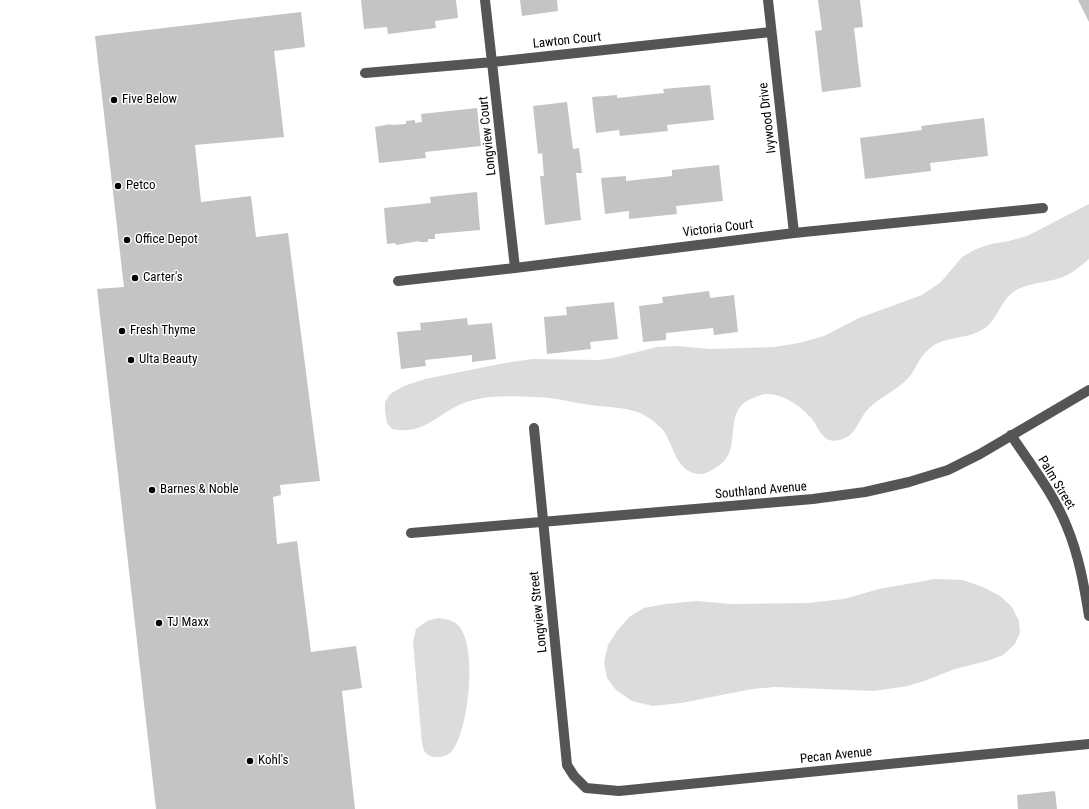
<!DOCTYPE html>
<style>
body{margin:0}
canvas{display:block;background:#fff}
</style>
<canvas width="1089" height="809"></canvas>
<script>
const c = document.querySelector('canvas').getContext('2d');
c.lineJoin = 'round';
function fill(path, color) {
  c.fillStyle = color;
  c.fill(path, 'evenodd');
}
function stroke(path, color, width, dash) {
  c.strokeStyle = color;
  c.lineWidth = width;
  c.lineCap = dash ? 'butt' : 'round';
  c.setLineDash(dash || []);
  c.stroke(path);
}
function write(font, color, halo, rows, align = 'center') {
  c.font = font + ' "Roboto Condensed",sans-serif';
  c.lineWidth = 3;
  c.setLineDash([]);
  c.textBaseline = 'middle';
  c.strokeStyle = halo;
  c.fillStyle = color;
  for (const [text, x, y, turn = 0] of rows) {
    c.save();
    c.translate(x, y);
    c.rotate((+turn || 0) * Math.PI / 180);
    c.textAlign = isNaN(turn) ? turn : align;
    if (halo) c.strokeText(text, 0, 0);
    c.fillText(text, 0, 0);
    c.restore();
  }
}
fill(new Path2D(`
 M1089 204V259C1080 266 1071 275 1060 278 1045 283 1026 283 1013 292 998 304 998 322 980 331 963 340 941 336 927 351 919 358 916 368 910 376 898 390 881 396 868 409 858 420 856 437 839 440 835 441 830 441 827 439 819 434 817 424 811 418 801 406 782 393 765 394 762 394 756 397 753 398 719 411 746 450 717 467 712 470 706 474 701 474 676 474 674 445 663 430 660 427 656 423 653 421 636 406 611 408 590 405 571 402 553 397 534 397 511 396 485 395 464 403 437 413 425 436 392 429L387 423 385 412V402L390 394 404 386 425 379 505 363 532 359 598 360 613 358 657 347 676 346 710 349 774 347 799 343 824 336 859 318 922 295 941 282 962 257 976 249 991 244 1009 241 1027 236Z
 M935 579 963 580 983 587 1000 596 1012 607 1019 621 1020 633 1015 644 1003 655 987 661 955 669 924 681 908 686 874 691 775 687 752 689 681 703 653 706 632 701 616 690 607 678 604 662 608 645 617 631 629 617 644 608 665 604 697 601 730 604 808 603 844 599 879 589Z
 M438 618C445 619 453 620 458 625 478 645 469 730 452 751 446 758 431 760 425 752 423 750 423 746 422 743L413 642 416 629 427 621Z`), '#dcdcdc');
fill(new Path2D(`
 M361 0H456L458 18 435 21 436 28 388 34 387 27 364 29Z
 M520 0H557L558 11 522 16Z
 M818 0H860L863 27 854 28 861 87 822 92 815 31 822 30Z
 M1078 0H1089V22Z
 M301 12 305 47 274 51 284 137 195 145 201 202 251 196 256 237 288 233 320 481 280 485 281 495 273 497 277 544 297 541 311 652 356 646 362 688 342 691 355 809H156L97 289 124 287 95 36Z
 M710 85 714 120 667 125 668 131 620 136 619 130 596 133 592 97 617 95V98L664 93 663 89Z
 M567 102 573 149 579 148 582 173H576L581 220 545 225 540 176H544L542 153 538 154 533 106Z
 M477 108 481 146 425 152 426 158 379 163 375 127 391 124V125L406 124V121L415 120V123L422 122 421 114Z
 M984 118 988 156 930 163 931 171 865 179 860 138 922 130 921 126Z
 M719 165 723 201 676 206 677 214 629 219V211L605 214 601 178 626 176V181L672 176V170Z
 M477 192 480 230 435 234V239H428V242H419V241L396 245 395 243 387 244 384 208 431 203 430 197Z
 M709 291 710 298 734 295 738 332 714 335 713 328 666 333V340L643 342 639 306 663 303 662 297Z
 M614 302 618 339 590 342 591 349 547 354 544 317 567 315 566 307Z
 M467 318 468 325 492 323 496 359 472 362V355L425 360 426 366 401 369 397 332 421 330 420 323Z
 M1055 791 1057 809H1018L1017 795Z`), '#c4c4c4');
stroke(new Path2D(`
 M485 0 515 268
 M768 0 794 233
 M365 73 493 62 771 32
 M398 281 515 268 794 233 1043 208
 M534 428 567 765 574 776 586 788 619 791 1089 744
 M1011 435C1031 465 1054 494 1067 527 1079 556 1084 585 1089 616
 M411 533 813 499 865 492 909 482 948 470 980 454 1089 390`), '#555', 10);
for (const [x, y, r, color] of [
 [114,100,4,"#000"],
 [118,186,4,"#000"],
 [127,240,4,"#000"],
 [135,278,4,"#000"],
 [122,331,4,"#000"],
 [131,360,4,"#000"],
 [152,490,4,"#000"],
 [159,623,4,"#000"],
 [250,761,4,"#000"]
]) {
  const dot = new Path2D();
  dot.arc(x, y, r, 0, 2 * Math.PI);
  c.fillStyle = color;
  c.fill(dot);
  stroke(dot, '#fff', 1.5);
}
write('13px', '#000', '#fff', [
 ["Lawton Court",567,41,-6],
 ["Ivywood Drive",768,118,-97],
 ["Longview Court",488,136,-96],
 ["Victoria Court",718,229,-7],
 ["Palm Street",1056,483,59],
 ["Southland Avenue",761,491,-5],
 ["Longview Street",539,612,-96],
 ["Pecan Avenue",836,756,-6]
]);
write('13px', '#000', '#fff', [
 ["Five Below",122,100],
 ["Petco",126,186],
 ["Office Depot",135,240],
 ["Carter's",143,278],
 ["Fresh Thyme",130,331],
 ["Ulta Beauty",139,360],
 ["Barnes & Noble",160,490],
 ["TJ Maxx",167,623],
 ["Kohl's",258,761]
], 'left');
</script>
